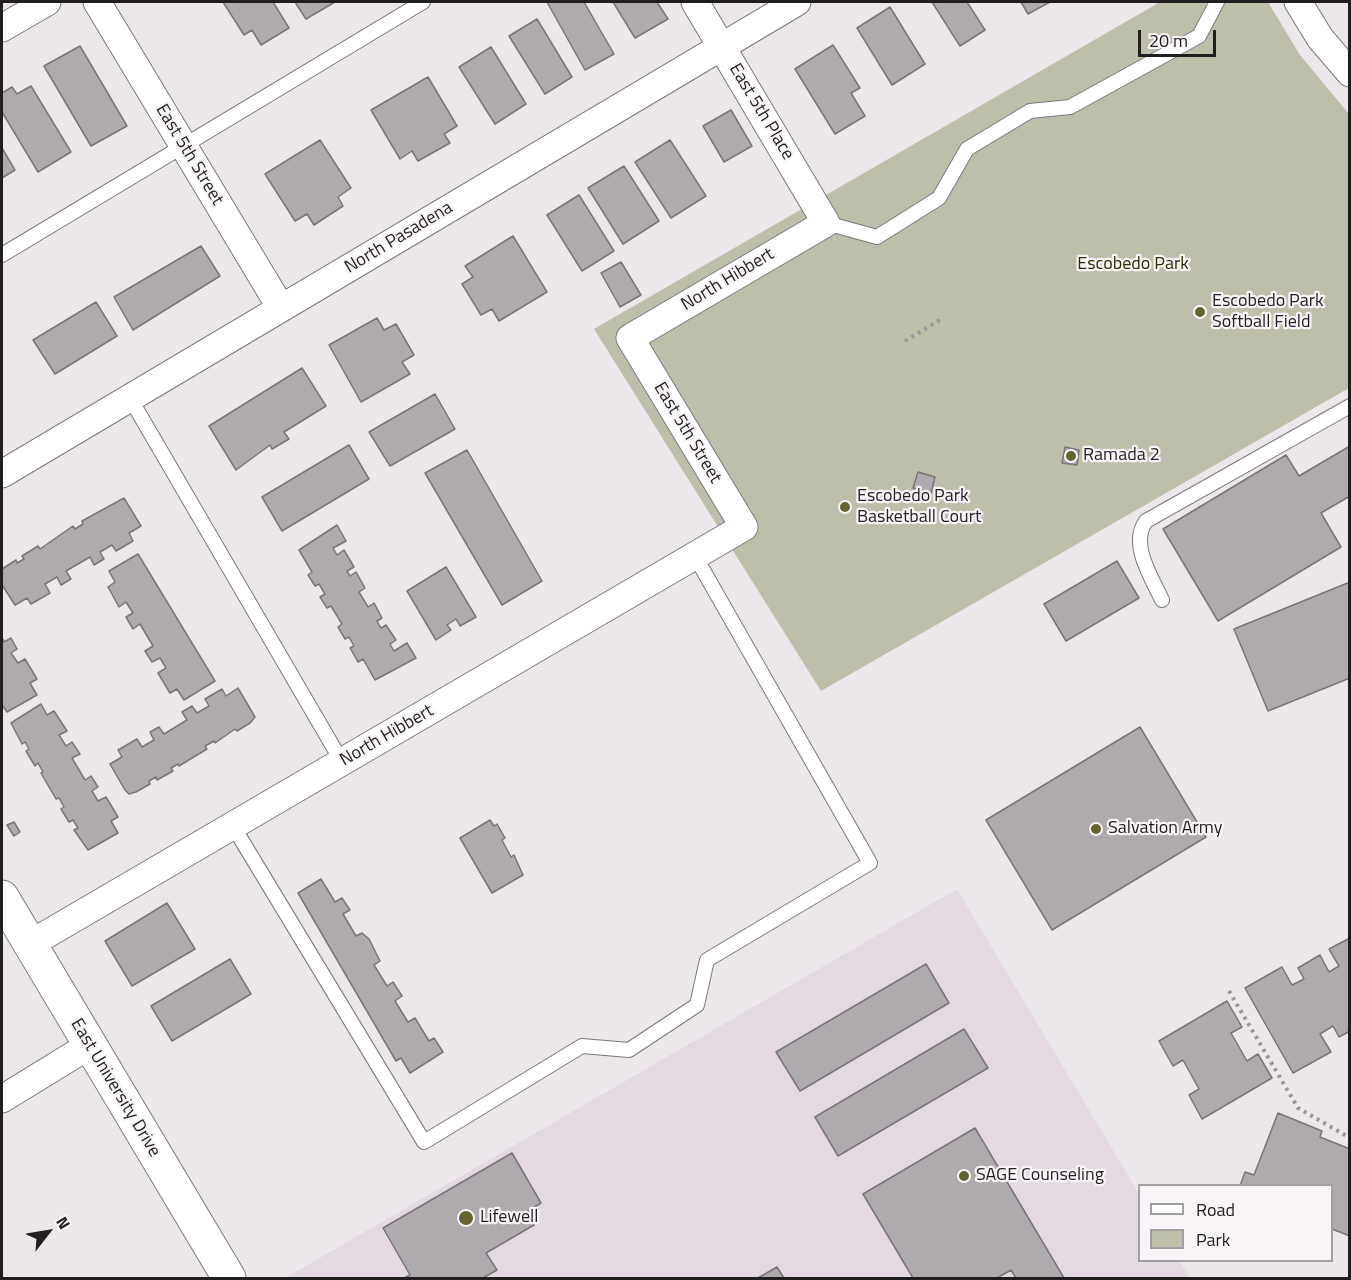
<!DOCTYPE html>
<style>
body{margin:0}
#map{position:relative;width:1351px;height:1280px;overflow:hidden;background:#ece7eb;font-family:"Titillium Web",sans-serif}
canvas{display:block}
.frame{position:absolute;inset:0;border:3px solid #201e1f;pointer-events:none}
.legend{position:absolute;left:1138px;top:1184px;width:195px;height:78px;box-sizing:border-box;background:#f9f4f8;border:2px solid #a29ea1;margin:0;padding:8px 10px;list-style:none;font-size:18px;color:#201e1f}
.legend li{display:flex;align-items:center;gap:12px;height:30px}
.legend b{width:30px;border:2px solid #a29ea1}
.north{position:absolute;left:18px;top:1202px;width:60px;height:60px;-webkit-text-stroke:4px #f9f4f8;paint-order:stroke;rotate:59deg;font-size:16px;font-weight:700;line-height:24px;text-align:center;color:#201e1f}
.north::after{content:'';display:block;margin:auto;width:21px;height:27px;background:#201e1f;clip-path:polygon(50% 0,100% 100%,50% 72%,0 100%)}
.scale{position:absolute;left:1138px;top:30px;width:78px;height:27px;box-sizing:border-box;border:3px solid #201e1f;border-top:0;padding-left:8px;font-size:18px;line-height:21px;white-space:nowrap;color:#201e1f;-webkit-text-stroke:4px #f9f4f8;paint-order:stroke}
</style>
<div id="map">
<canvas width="1351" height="1280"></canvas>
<div class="frame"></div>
<ul class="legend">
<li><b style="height:8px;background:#fff"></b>Road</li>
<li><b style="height:16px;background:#bebfaa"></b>Park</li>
</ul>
<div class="north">N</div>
<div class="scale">20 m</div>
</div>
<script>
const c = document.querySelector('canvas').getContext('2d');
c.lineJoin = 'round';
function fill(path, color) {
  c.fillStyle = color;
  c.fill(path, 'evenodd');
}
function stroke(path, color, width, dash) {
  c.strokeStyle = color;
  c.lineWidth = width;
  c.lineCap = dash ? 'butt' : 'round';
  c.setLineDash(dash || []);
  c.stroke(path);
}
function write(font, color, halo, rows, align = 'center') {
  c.font = font + ' "Titillium Web",sans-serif';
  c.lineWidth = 4.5;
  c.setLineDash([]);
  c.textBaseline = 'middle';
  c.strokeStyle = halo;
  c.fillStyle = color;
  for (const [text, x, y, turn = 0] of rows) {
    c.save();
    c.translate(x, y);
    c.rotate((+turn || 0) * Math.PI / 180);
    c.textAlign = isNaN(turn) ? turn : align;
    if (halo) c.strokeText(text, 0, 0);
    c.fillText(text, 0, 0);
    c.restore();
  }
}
fill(new Path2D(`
 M957 889 1139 1194 1140 1260 1179 1261 1190 1278H285Z`), '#e4d9e3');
fill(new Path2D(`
 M1160 2H1268L1300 55 1349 114V388L821 691 594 329Z`), '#bebfaa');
const building = new Path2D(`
 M223 2H273L289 28 261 45 252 30 244 35Z
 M295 2H335L306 19Z
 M547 2H584L614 54 585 70Z
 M613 2H657L668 19 635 38Z
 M932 2H967L985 30 960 46Z
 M1021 2H1050L1028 14Z
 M890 7 925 64 892 85 857 28Z
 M537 19 572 77 545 94 509 36Z
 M833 45 860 88 851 93 865 116 835 134 795 69Z
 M80 46 127 126 91 146 44 66Z
 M491 47 526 104 495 124 459 67Z
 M428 77 457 126 444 134 450 143 418 161 412 151 400 159 371 110Z
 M31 86 71 152 38 172 2 112V93L12 87 17 94Z
 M731 110 752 146 724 162 703 126Z
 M320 140 351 188 338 197 343 206 314 225 307 214 295 221 265 174Z
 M670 140 706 196 671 218 635 162Z
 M2 148 15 170 2 178Z
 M624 166 659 221 623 244 588 188Z
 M579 195 614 251 582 271 547 215Z
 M513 236 547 292 499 321 492 309 481 315 462 284 473 277 465 266Z
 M201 246 220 276 133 330 114 297Z
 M621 262 641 295 620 307 601 273Z
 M96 302 117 336 55 374 33 340Z
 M377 318 384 330 396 324 414 355 402 362 410 374 361 402 329 345Z
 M302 368 326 406 284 432 289 439 272 449 270 445 236 470 209 426Z
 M435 394 455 429 390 466 369 432Z
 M349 445 369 479 282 531 262 497Z
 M1350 446V496L1321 513 1341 547 1218 621 1163 529 1286 455 1299 476Z
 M1065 447 1079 450 1077 465 1062 463Z
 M467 450 542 581 502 605 425 473Z
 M918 472 935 477 931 493 913 488Z
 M124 498 141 526 129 533 133 541 116 551 112 545 100 552 104 559 94 565 90 557 66 571 71 579 61 585 57 577 45 584 50 593 31 604 27 598 15 605 2 585V569L16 560 17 563 24 559 22 556 38 546 40 549 73 526 75 529 83 524 82 521Z
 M337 525 346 541 333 548 337 555 344 550 354 567 347 571 350 576 356 572 365 588 359 592 368 607 374 603 382 618 377 621 381 628 386 625 396 640 390 644 394 651 407 643 416 658 375 680 363 659 358 662 350 648 354 646 349 637 345 639 338 627 342 624 331 606 327 608 320 597 325 594 319 584 315 586 308 575 312 572 299 550Z
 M138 554 215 681 184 700 177 689 170 693 158 673 166 668 160 658 152 662 145 651 153 646 140 624 133 629 126 617 133 613 126 602 119 607 108 587 115 582 109 571Z
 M1117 561 1139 598 1066 641 1044 604Z
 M446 567 476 617 460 626 456 619 447 625 451 630 436 640 407 591Z
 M1350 582V678L1268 711 1234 629Z
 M2 637 4 642 11 638 17 649 11 653 18 663 25 659 37 679 30 683 37 695 7 712 2 705Z
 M238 688 255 717 250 723 237 731 235 729 215 743 214 741 205 746 207 749 179 766 178 764 171 768 173 771 157 780 156 777 149 781 150 784 136 792 129 794 125 790 110 764 122 757 118 750 137 739 142 747 154 740 150 732 159 727 164 734 187 720 182 712 192 706 197 713 209 706 205 699 222 689 226 696Z
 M41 704 47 715 54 711 67 731 59 735 66 746 72 742 80 754 72 758 85 780 91 776 98 787 92 791 98 801 106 797 118 817 111 821 118 833 88 850 74 830 78 828 73 820 69 822 61 809 64 807 59 798 56 799 41 773 43 772 38 763 35 766 26 751 29 749 25 742 22 744 11 723Z
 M1140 727 1206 837 1052 930 986 820Z
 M490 820 494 826 497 824 505 838 502 840 511 857 514 855 523 875 492 893 460 838Z
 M14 822 20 832 14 836 7 825Z
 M321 879 335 902 342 898 350 910 343 914 356 936 362 933 369 939 380 961 374 965 387 986 393 982 402 996 395 1001 408 1022 415 1018 429 1041 434 1038 443 1052 410 1073 401 1058 396 1061 298 893Z
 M167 903 195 949 132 986 105 941Z
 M1350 938V1031L1339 1037 1333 1026 1320 1034 1331 1052 1293 1073 1245 988 1282 967 1292 985 1304 979 1298 968 1320 955 1329 972 1339 966 1329 949Z
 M230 959 251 994 172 1041 151 1006Z
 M926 964 949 1003 800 1091 776 1052Z
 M1227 1001 1242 1027 1231 1033 1247 1061 1258 1054 1272 1078 1202 1119 1189 1095 1199 1089 1183 1060 1173 1066 1159 1041Z
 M964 1029 988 1068 838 1156 815 1117Z
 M1278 1113 1322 1131 1320 1137 1350 1149V1236L1332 1229V1186H1240L1245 1172 1254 1175Z
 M975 1128 1064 1278H1016L1011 1270 997 1278H913L863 1194Z
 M512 1153 541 1203 527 1212 534 1225 486 1253 497 1270 483 1278H404L410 1275 383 1228Z
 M777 1267 784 1278H758Z`);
fill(building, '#aeaaae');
stroke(building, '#797478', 1.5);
const service = new Path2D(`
 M826 223 877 237 939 198 967 149 1030 111 1070 107 1199 36 1217 2
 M2 255 423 2
 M130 398 342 762
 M1162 600C1152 578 1129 544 1146 521L1350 406
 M233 826 424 1142 582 1046 629 1050 697 1005 707 960 870 863 695 556`);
const minor = new Path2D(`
 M97 2 281 308
 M1298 2 1320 38 1350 73
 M2 28 47 2
 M2 474 797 2
 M30 944 744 527 630 338 826 223 695 2
 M2 1099 90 1045`);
const secondary = new Path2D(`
 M2 897 229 1278`);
stroke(service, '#7c777b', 16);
stroke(minor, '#7c777b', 29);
stroke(secondary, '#7c777b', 35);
stroke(new Path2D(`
 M905 341 943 318
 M1229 991 1298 1108 1350 1138`), '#999698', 4, [3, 4.5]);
stroke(service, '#fff', 14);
stroke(minor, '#fff', 27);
stroke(secondary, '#fff', 33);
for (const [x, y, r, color] of [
 [1200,312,6,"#656431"],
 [1071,456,6,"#656431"],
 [845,507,6,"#656431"],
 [1096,829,6,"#656431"],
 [964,1176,6,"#656431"],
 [466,1218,8,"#656431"]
]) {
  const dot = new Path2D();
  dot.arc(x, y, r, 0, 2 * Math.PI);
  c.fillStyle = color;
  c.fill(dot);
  stroke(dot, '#f9f4f8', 2);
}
write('18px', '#201e1f', '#f9f4f8', [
 ["East 5th Place",761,112,59],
 ["East 5th Street",189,155,59],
 ["North Pasadena",399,238,-31],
 ["North Hibbert",728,280,-31],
 ["East 5th Street",687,433,59],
 ["North Hibbert",387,736,-30],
 ["East University Drive",115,1088,59]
]);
write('18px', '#2e2c01', '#f9f4f8', [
 ["Escobedo Park",1133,265]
]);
write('18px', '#201e1f', '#f9f4f8', [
 ["Escobedo Park",1212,302],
 ["Softball Field",1212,323],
 ["Ramada 2",1083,456],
 ["Escobedo Park",857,497],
 ["Basketball Court",857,518],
 ["Salvation Army",1108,829],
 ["SAGE Counseling",976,1176],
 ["Lifewell",480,1218]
], 'left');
</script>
